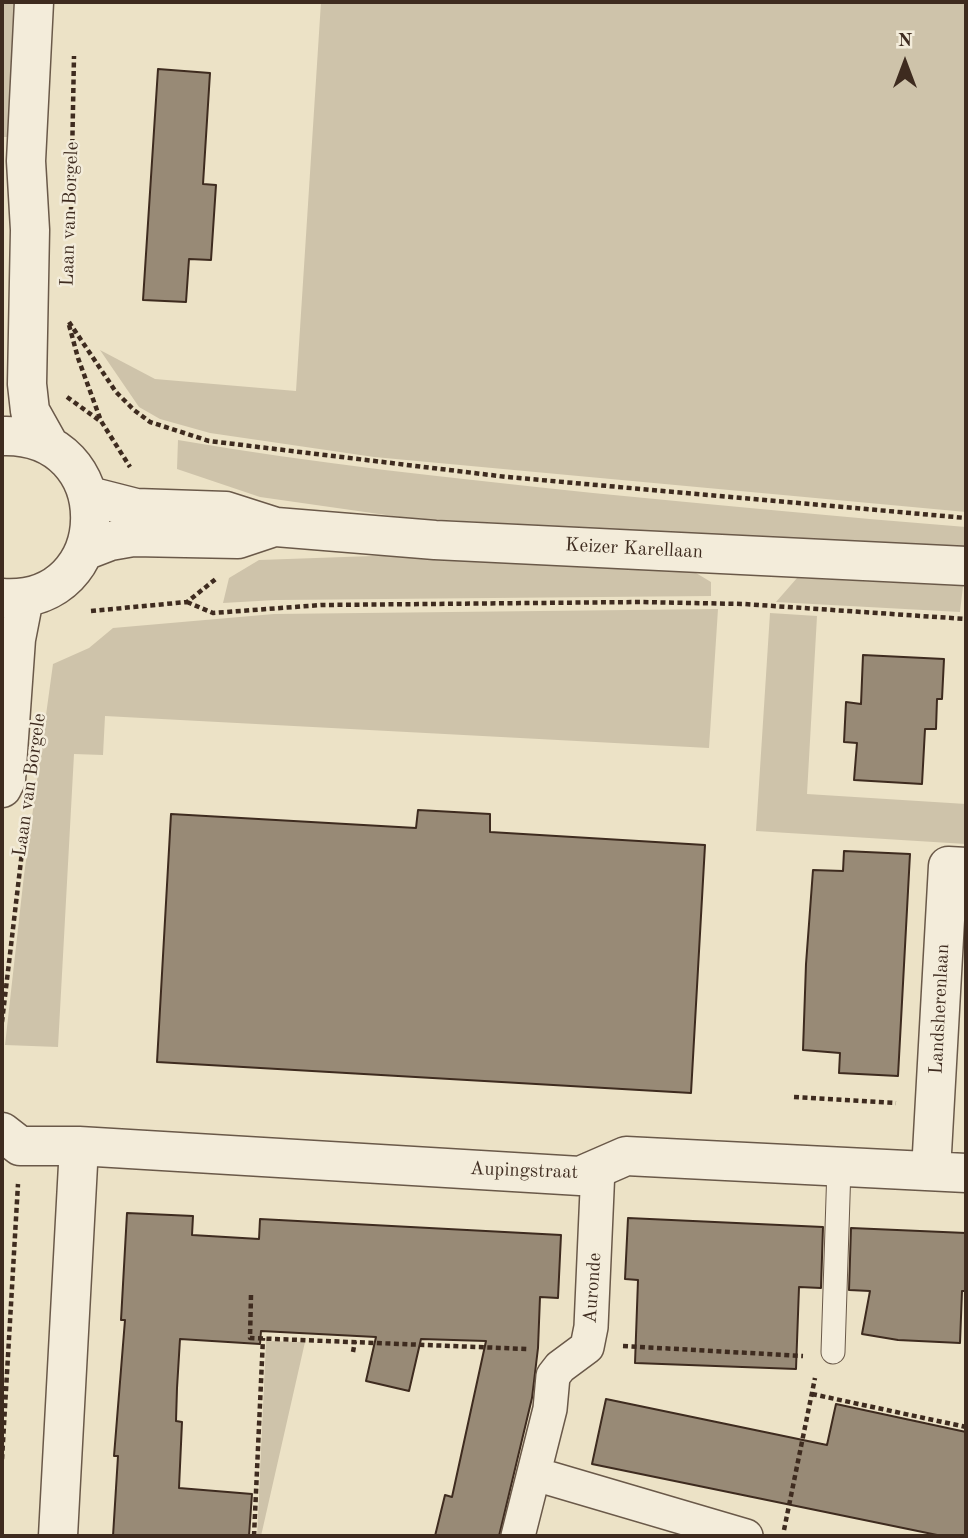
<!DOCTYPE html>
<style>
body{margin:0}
#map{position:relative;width:968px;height:1538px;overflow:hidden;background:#ece2c6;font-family:"Old Standard TT",serif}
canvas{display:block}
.frame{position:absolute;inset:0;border:4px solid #3e2b1f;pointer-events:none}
.north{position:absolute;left:870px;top:28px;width:70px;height:70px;-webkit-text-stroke:5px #f3ecda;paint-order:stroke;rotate:0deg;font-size:19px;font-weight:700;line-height:28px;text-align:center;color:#3e2b1f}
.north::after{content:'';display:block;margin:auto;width:24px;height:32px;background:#3e2b1f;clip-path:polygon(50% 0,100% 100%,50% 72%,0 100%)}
</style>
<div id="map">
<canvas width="968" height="1538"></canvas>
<div class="frame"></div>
<div class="north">N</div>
</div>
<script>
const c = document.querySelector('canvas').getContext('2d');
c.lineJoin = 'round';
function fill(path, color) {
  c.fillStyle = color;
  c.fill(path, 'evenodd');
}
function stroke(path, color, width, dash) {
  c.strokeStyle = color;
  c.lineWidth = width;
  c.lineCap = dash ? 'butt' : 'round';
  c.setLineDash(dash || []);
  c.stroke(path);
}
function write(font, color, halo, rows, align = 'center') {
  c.font = font + ' "Old Standard TT",serif';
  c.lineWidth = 5;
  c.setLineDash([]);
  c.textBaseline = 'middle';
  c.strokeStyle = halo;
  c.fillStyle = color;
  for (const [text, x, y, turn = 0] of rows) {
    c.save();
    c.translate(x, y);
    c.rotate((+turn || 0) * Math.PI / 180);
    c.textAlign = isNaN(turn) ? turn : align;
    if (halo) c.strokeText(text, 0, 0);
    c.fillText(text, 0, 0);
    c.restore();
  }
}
fill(new Path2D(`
 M2 2H15L8 137H2Z
 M321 2H966V512L374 457 210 433 160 419 139 407 100 350 155 379 296 391Z
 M178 440C315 464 454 478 593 493 717 505 841 517 966 527V548L407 518 260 497 177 469Z
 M401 555 691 570 711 582V596L276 600 223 603 229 578 259 560Z
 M797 578 963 586 960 612 776 602Z
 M718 609 709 748 105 716 103 755 74 754 58 1047 5 1045 24 875 53 664 89 648 113 628 274 614Z
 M770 613 817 616 807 794 966 804V844L756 831Z
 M266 1341 305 1342 261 1536H257Z`), '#cec3aa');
const building = new Path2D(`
 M158 69 210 73 203 184 216 185 211 260 189 259 186 302 143 300Z
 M863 655 944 659 942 699H937L936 729H925L922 784 854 780 857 743 844 742 846 702 861 704Z
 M418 810 490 814V832L705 845 691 1093 157 1062 171 814 416 828Z
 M844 851 910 854 898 1076 839 1073 840 1053 803 1050 806 964 813 870 843 871Z
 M127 1213 193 1216 192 1235 259 1239 260 1219 561 1235 558 1298 540 1297 538 1348 532 1398 499 1536H435L445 1495 452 1497 486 1341 421 1339 409 1391 366 1381 376 1337 261 1331 260 1344 180 1339 177 1388 176 1421 182 1422 179 1488 252 1494 249 1536H113L118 1456H114L125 1320H121Z
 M628 1218 823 1227 821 1288 799 1287 796 1369 635 1363 638 1280 625 1279Z
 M851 1228 966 1233V1291H962L960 1343 898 1340 862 1334 870 1291 849 1290Z
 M606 1399 827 1445 836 1404 966 1432V1536H942L592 1464Z`);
fill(building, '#988a76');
stroke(building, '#3e2b1f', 2);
const service = new Path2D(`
 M833 1352 839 1167`);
const pedestrian = new Path2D(`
 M535 1474 746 1536
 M518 1536 550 1409 553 1376 560 1367 587 1347 591 1327 598 1168`);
const minor = new Path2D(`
 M2 1132 20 1146H79L580 1176 626 1156 966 1173
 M931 1171 948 866 966 867
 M58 1536 79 1146`);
const tertiary = new Path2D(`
 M34 2 26 161 30 230 27 384 30 411 49 445
 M2 436C121 432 118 606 2 598
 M89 496 136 508 226 511 276 527 435 540 966 566
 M84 551 110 541 133 537 238 539 274 527
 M2 788 6 780 16 639 24 598`);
stroke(service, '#6a5949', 25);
stroke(pedestrian, '#6a5949', 36);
stroke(minor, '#6a5949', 41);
stroke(tertiary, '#6a5949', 41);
stroke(new Path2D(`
 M71 212 74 56
 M69 322 116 392 134 410 150 422 209 441 507 477 966 518
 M69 325 78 358 101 421 130 467
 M67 397 100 421
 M187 602 213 613 321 605 640 602 744 604 966 619
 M91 611 187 602 217 578
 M2 1022 26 818
 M794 1097 896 1103
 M251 1295 250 1338 527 1349
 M623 1346 803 1356
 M353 1352 355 1341
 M812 1394 966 1427
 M2 1459 18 1184
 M784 1530 815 1378
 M254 1536 263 1338`), '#3e2b1f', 4.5, [5, 3.5]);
stroke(service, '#f3ecda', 23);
stroke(pedestrian, '#f3ecda', 33);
stroke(minor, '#f3ecda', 38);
stroke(tertiary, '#f3ecda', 38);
write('19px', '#3e2b1f', '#f3ecda', [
 ["Laan van Borgele",70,214,-88],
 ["Keizer Karellaan",634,549,3],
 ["Laan van Borgele",30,785,-82],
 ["Landsherenlaan",940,1009,-87],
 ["Aupingstraat",524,1171,2],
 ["Auronde",593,1288,-86]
]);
</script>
